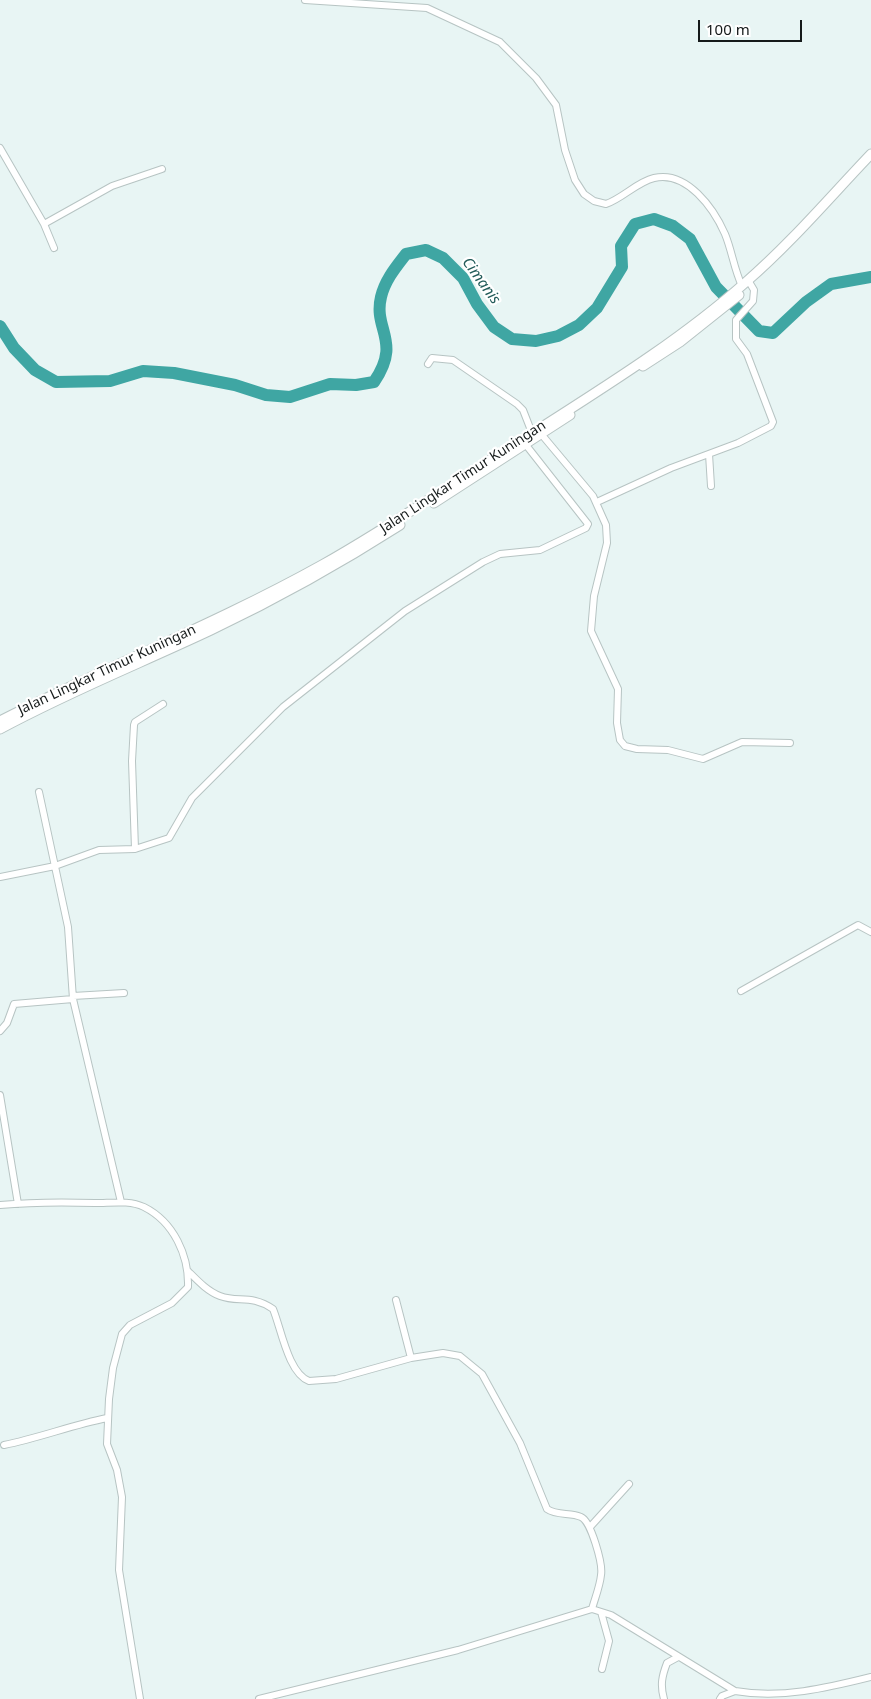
<!DOCTYPE html>
<style>
body{margin:0}
#map{position:relative;width:871px;height:1699px;overflow:hidden;background:#e8f5f4;font-family:"Noto Sans",sans-serif}
canvas{display:block}
.scale{position:absolute;left:698px;top:20px;width:104px;height:22px;box-sizing:border-box;border:2px solid #151a1a;border-top:0;padding-left:6px;font-size:15px;line-height:18px;white-space:nowrap;color:#151a1a;-webkit-text-stroke:4px #fff;paint-order:stroke}
</style>
<div id="map">
<canvas width="871" height="1699"></canvas>
<div class="scale">100 m</div>
</div>
<script>
const c = document.querySelector('canvas').getContext('2d');
c.lineJoin = 'round';
function stroke(path, color, width, dash) {
  c.strokeStyle = color;
  c.lineWidth = width;
  c.lineCap = dash ? 'butt' : 'round';
  c.setLineDash(dash || []);
  c.stroke(path);
}
function write(font, color, halo, rows, align = 'center') {
  c.font = font + ' "Noto Sans",sans-serif';
  c.lineWidth = 4.5;
  c.setLineDash([]);
  c.textBaseline = 'middle';
  c.strokeStyle = halo;
  c.fillStyle = color;
  for (const [text, x, y, turn = 0] of rows) {
    c.save();
    c.translate(x, y);
    c.rotate((+turn || 0) * Math.PI / 180);
    c.textAlign = isNaN(turn) ? turn : align;
    if (halo) c.strokeText(text, 0, 0);
    c.fillText(text, 0, 0);
    c.restore();
  }
}
stroke(new Path2D(`
 M0 326 14 348 35 370 56 382 110 381 143 371 174 373 235 385 266 395 290 397 330 384 356 385 374 382C402 341 373 330 381 297 385 280 396 267 406 254L426 250 443 258 463 278 477 304 494 327 512 339 536 341 558 336 579 325 597 308 622 267 621 246 635 224 654 219 673 226 690 239 716 287 759 331 773 333 806 302 831 284 871 277`), '#3fa6a3', 12);
const street = new Path2D(`
 M305 0 427 8 500 42 536 78 556 105 565 150 575 180 584 194 594 201 606 204C623 198 637 182 654 178 687 170 714 209 725 234 732 251 734 269 742 286
 M0 148 44 224 54 248
 M44 224 112 186 162 169
 M428 364 432 358 453 360 517 404 523 410 532 433
 M542 435 593 496 606 525 607 543 594 596 591 631 618 689 617 723 620 740 625 746 637 749 668 750 703 759 742 742 790 743
 M709 454 711 486
 M597 502 671 468 738 443 771 426 773 422 747 354 736 339V320L753 301 754 290 748 280
 M39 792 68 927 73 999 121 1202
 M135 849 169 838 192 798 283 707 405 611 483 562 500 554 540 550 586 528 588 524 526 445
 M0 877 55 866 99 850 135 849 132 761 134 725 135 722 163 704
 M741 991 858 925 871 932
 M73 996 124 993
 M0 1031 7 1023 14 1004 73 999
 M0 1095 18 1204
 M0 1205C32 1202 63 1202 95 1203 112 1203 129 1200 144 1207 174 1222 189 1256 188 1287L172 1303 130 1325 122 1334 113 1368 109 1399 107 1444 117 1470 122 1497 119 1570 140 1699
 M188 1271C197 1280 207 1291 220 1296 238 1303 251 1294 273 1309 281 1328 288 1373 309 1381L336 1379 411 1358 443 1353 460 1356 482 1374 520 1443 547 1509C557 1516 571 1512 581 1517 591 1521 603 1564 601 1575 600 1586 595 1598 592 1609
 M396 1300 411 1358
 M4 1445C39 1438 72 1425 107 1418
 M590 1527 629 1484
 M601 1612 609 1641 602 1669
 M259 1699 458 1650 592 1609 611 1615 735 1691C781 1699 827 1688 871 1677
 M664 1699C660 1685 662 1676 667 1663L678 1657
 M720 1699 722 1696 735 1691`);
const secondary = new Path2D(`
 M643 366 680 342 739 295
 M434 503 570 415
 M0 721C106 667 218 623 322 565 388 528 450 485 514 445 593 394 676 344 746 282 791 243 830 197 871 154
 M0 729C68 692 141 663 211 630 276 599 339 564 400 525`);
stroke(street, '#b7c4c3', 8);
stroke(secondary, '#b7c4c3', 11);
stroke(street, '#fff', 6);
stroke(secondary, '#fff', 9);
write('14px', '#151a1a', '#fff', [
 ["Jalan Lingkar Timur Kuningan",463,477,-33],
 ["Jalan Lingkar Timur Kuningan",107,670,-25]
]);
write('italic 15px', '#225b59', '#fff', [
 ["Cimanis",481,281,54]
]);
</script>
